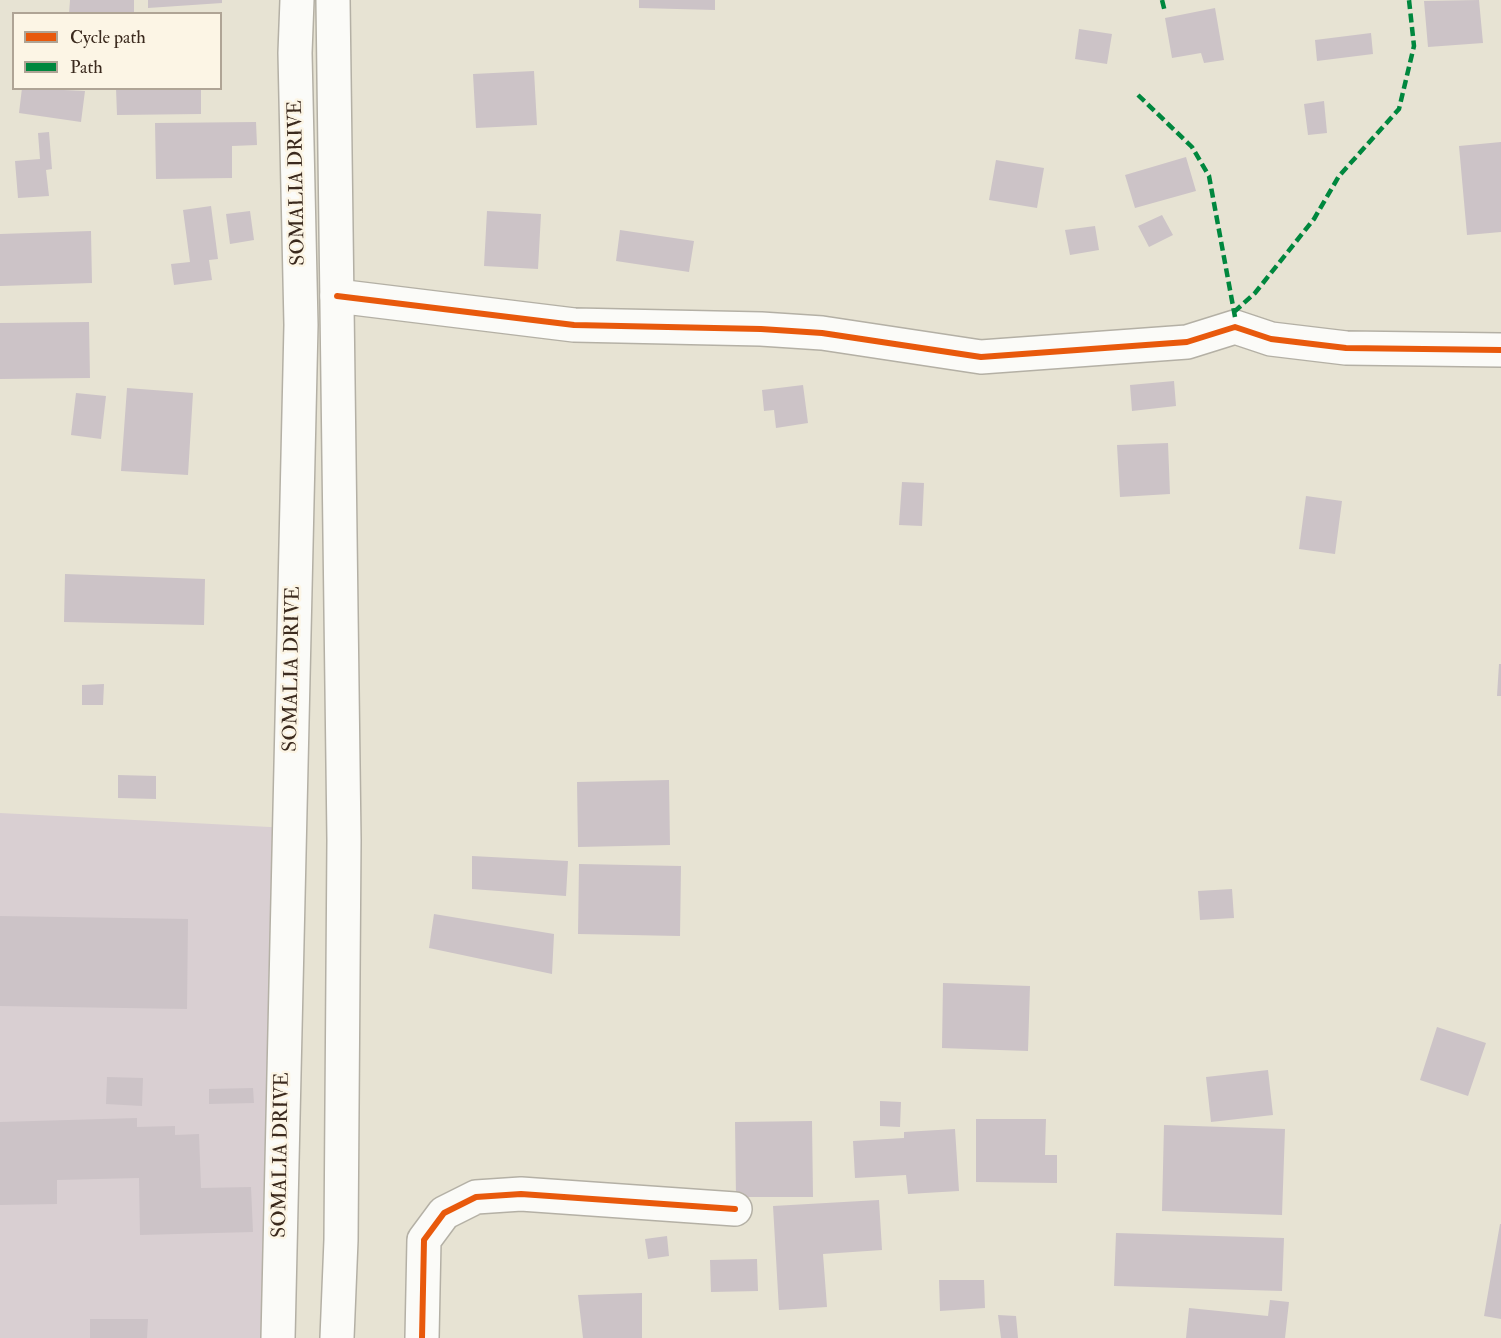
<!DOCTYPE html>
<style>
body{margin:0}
#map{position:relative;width:1501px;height:1338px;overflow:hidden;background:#e7e3d3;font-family:"IM FELL Double Pica",serif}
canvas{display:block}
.legend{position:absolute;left:12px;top:12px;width:210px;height:78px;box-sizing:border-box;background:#fcf5e5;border:2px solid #afa495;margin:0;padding:8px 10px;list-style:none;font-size:18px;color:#3b2a1e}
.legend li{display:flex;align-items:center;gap:12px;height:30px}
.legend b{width:30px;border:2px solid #afa495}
</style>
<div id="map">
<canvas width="1501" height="1338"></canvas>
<ul class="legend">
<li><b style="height:8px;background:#e8590c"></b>Cycle path</li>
<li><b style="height:8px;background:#00873e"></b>Path</li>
</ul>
</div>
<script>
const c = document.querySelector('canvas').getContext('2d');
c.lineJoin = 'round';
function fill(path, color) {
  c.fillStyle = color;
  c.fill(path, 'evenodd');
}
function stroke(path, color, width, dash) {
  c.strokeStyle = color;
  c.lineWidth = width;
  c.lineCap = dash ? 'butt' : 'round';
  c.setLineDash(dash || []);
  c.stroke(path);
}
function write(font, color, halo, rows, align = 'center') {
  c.font = font + ' "IM FELL Double Pica",serif';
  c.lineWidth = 5;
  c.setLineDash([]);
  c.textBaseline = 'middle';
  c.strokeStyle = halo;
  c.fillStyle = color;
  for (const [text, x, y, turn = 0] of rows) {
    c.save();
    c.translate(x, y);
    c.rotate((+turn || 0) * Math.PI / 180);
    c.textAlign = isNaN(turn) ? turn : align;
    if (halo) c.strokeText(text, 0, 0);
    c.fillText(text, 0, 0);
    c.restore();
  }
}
fill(new Path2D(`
 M0 813 289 828 278 1338H0Z`), '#d9cfd2');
fill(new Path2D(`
 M70 0H134V14H69Z
 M148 0H222V3L148 8Z
 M639 0H715V10L639 8Z
 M1479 0 1483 43 1428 47 1424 1Z
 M1215 8 1224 60 1204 63 1201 53 1172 58 1165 18Z
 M1079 29 1112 34 1107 64 1075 59Z
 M1371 33 1373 54 1317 61 1315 40Z
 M534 71 537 125 476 128 473 74Z
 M22 88 85 91 81 122 19 113Z
 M116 88H201V114L117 115Z
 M1324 101 1327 133 1308 135 1304 104Z
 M256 122 257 145 232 146V178L156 179 155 123Z
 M49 132 52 169 46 170 49 196 18 198 15 161 40 159 38 133Z
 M1501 142V232L1467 235 1459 146Z
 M1186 157 1196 191 1135 208 1125 175Z
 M996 160 1044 168 1037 208 989 200Z
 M211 206 218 259 209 260 212 280 174 285 171 264 190 262 183 210Z
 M250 211 254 240 230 244 226 214Z
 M487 211 541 214 538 269 484 266Z
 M1162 215 1173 235 1149 247 1138 226Z
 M1095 226 1099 250 1070 255 1065 230Z
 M620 230 694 241 689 272 616 261Z
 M91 231 92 283 0 286V234Z
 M89 322 90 378 0 379V323Z
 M1174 381 1176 406 1132 411 1130 385Z
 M803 385 808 423 776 428 774 410 764 411 762 390Z
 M127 388 193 393 188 475 121 471Z
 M76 393 106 396 101 439 71 435Z
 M1168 443 1170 494 1120 497 1117 445Z
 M902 482 924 483 922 526 899 525Z
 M1306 496 1342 501 1335 554 1299 549Z
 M65 574 205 579 204 625 64 622Z
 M1499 664H1501V696H1497Z
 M104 684 103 705H82V685Z
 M118 775 156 776V799L118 798Z
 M669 780 670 845 578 847 577 782Z
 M472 856 568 861 566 896 472 889Z
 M579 864 681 866 680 936 578 934Z
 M1232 889 1234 918 1200 920 1198 891Z
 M434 914 554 934 552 974 429 948Z
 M0 916 188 919 187 1009 0 1006Z
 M943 983 1030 986 1028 1051 942 1048Z
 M1437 1027 1486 1043 1468 1096 1420 1080Z
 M1268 1070 1273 1115 1211 1122 1206 1077Z
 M107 1077 143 1078 142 1106 106 1104Z
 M253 1088 254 1103 209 1104V1089Z
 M880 1101 901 1102 900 1127 880 1126Z
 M137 1118V1127L175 1126V1135L199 1134 201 1188 251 1187 253 1232 140 1235 139 1178 57 1180V1204L0 1205V1122Z
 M976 1119H1046L1045 1155H1057V1183L976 1182Z
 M812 1121 813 1197H736L735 1122Z
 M1164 1125 1285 1129 1282 1215 1162 1211Z
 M955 1129 959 1191 908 1194 906 1175 855 1178 853 1141 904 1138V1132Z
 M879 1200 882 1250 823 1254 827 1307 779 1310 773 1206Z
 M1500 1224H1501V1319L1484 1316Z
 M1116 1233 1284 1238 1282 1291 1114 1286Z
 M667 1236 669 1256 648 1259 645 1239Z
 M757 1259 758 1291 711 1292 710 1260Z
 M939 1280H984L985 1308 940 1311Z
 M642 1293V1338H583L578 1295Z
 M1270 1300 1289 1302 1285 1338H1186L1189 1308 1268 1316Z
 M998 1315 1016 1316 1018 1338H1001Z
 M90 1319H148L147 1338H90Z`), '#ccc3c7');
const minor = new Path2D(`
 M337 296 574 325 761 329 822 333 981 357 1187 342 1235 327 1271 339 1346 348 1501 350
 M422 1338 424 1240 444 1213 476 1197 521 1194 735 1209`);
const primary = new Path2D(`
 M333 0 344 840 341 1240 337 1338
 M278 1338 301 325 295 53 297 0`);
stroke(minor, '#b4b0a5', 36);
stroke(primary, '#b4b0a5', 36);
stroke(minor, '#fbfbf8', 33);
stroke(primary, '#fbfbf8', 33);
stroke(new Path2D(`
 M1162 0 1165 12
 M1138 95 1192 147 1209 176 1235 317
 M1234 312 1255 293 1314 219 1339 176 1399 109 1414 46 1409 0`), '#00873e', 4.5, [9, 4.5]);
stroke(new Path2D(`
 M337 296 574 325 761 329 822 333 981 357 1187 342 1235 327 1271 339 1346 348 1501 350
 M422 1338 424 1240 444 1213 476 1197 521 1194 735 1209`), '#e8590c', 6);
write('20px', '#3b2a1e', '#fcf5e5', [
 ["SOMALIA DRIVE",298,183,-91],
 ["SOMALIA DRIVE",293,669,-89],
 ["SOMALIA DRIVE",282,1155,-89]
]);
</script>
